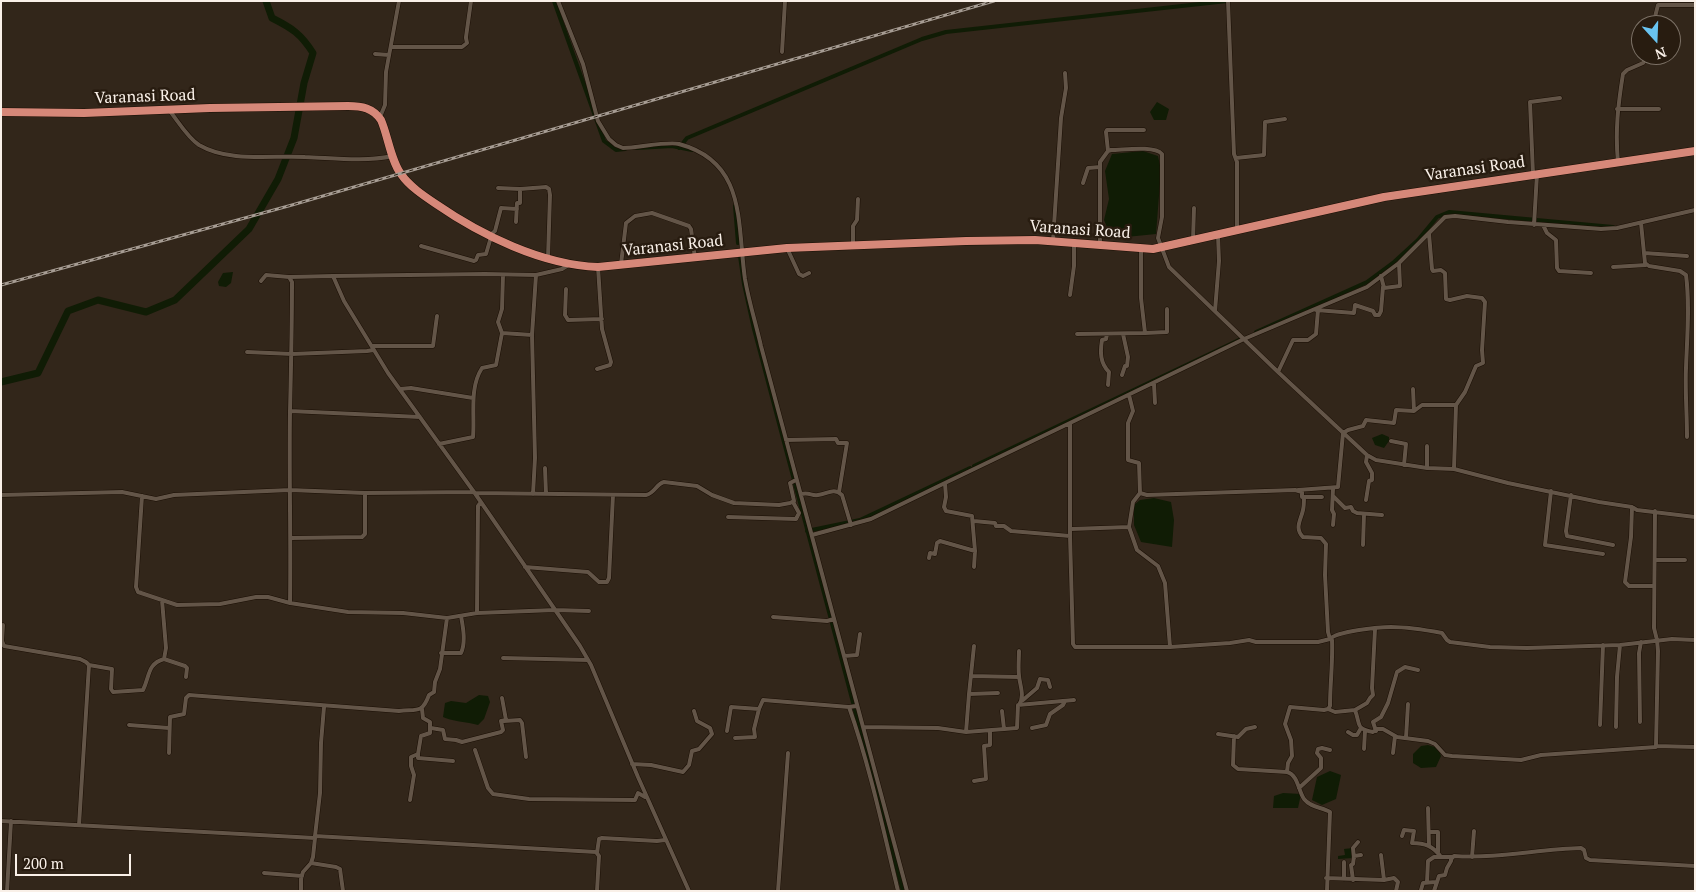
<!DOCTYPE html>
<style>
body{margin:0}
#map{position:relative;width:1696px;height:892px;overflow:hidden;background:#32261a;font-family:"PT Serif",serif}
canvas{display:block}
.frame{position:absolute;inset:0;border:2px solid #f9f0e8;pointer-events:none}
.north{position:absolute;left:1631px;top:15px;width:50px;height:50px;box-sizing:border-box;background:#281c10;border:1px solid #7c7166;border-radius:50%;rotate:160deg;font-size:14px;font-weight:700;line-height:20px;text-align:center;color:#f9f0e8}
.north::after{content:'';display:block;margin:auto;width:18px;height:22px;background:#69c4f1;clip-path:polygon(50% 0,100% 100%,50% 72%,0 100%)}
.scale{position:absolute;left:15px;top:854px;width:116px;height:22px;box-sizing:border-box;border:2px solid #f9f0e8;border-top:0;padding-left:6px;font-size:15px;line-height:18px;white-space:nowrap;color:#f9f0e8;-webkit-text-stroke:4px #281c10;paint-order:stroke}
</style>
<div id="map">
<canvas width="1696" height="892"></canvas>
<div class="frame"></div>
<div class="north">N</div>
<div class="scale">200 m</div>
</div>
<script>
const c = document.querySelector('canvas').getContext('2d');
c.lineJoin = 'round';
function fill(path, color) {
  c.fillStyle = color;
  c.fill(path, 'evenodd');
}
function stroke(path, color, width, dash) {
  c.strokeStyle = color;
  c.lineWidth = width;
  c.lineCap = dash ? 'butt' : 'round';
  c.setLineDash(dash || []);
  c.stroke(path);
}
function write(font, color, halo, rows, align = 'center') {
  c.font = font + ' "PT Serif",serif';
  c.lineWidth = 5;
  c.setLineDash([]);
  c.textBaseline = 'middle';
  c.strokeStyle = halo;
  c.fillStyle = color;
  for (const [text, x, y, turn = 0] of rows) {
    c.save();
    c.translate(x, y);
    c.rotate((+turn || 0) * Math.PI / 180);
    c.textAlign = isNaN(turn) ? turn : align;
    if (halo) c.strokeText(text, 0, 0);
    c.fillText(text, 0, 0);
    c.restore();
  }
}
fill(new Path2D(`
 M1157 102 1169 109 1166 120H1154L1150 112Z
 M1143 151 1158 156 1161 170 1156 234 1126 237 1109 232 1104 220 1109 199 1105 171 1112 154Z
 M233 272 231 283 226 287 219 286 218 282 223 273Z
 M1382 434 1389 437V441L1384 448 1375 445 1372 438Z
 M1154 498 1171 502 1174 520 1172 547 1141 542 1134 525V505L1140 500Z
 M479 695 488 696 490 702 484 719 478 725C468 722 450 721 443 717L445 703 451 701 466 703Z
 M1428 745 1438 748 1441 756 1436 767 1421 768 1413 763V754L1421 746Z
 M1330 771 1341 775 1336 799 1322 805 1312 800 1317 777Z
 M1283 793 1301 794 1298 808H1273L1274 796Z
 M1353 848V858L1338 859V856L1345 855 1344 849Z`), '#101c05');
stroke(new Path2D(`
 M554 1 604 141 616 150 625 149
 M637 148 672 146 692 150
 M679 148 687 138 922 39 946 32 1227 1
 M735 206 738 243
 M740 256 744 284 754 329 903 891
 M1256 332 1367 282 1394 262 1418 240 1437 217 1449 212 1613 227
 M974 466 1241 339
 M807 531 860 520 970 468`), '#101c05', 4);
stroke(new Path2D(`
 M1 382 38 373 68 311 98 300 146 312 175 300 249 229 278 179 294 138 304 83 313 53C301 34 292 28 272 18L266 1`), '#101c05', 7);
const street = new Path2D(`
 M558 1 583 64 598 121 609 139 616 145 623 148C637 148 668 141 679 144 747 162 737 224 745 279 749 302 756 324 761 346L907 891
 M1228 1 1234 154 1237 162V231
 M1653 25 1658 5H1695
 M466 37 471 1
 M391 47H462L467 43 466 38
 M782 52 785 1
 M375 54 389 55
 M1617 109H1659
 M169 110C178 121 187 137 199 145 230 163 272 155 305 157 334 158 364 162 393 156
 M380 117 385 105 386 72 399 1
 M1108 151 1106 132 1107 130H1144
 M1236 158 1264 155 1265 122 1285 119
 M1618 163C1615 131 1618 105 1623 74L1627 70 1643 63 1647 55
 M1533 174 1530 102 1560 98
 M1083 183 1088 168 1100 167
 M498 188 520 189 546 187 549 189 550 195 548 258
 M516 222 517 203H520V189
 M1641 223 1645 263 1649 266 1680 271 1686 275C1690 305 1687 338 1686 368 1685 391 1687 414 1687 437
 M1534 225 1537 174
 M1543 225 1547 233 1556 240 1557 268 1559 271 1591 273
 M1429 234 1432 269 1433 271 1441 270 1445 273 1446 299 1450 300 1467 296 1482 298 1485 302 1482 350 1483 363 1476 366 1465 392 1456 405 1454 469
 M489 236 495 231 501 208 517 209
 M1193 240 1194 208
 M1053 241 1061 118 1066 88 1065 73
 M1100 244V162L1108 151 1111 150C1123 150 1154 145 1162 154V217L1158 238 1169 267 1278 372 1367 455 1376 460 1427 468 1454 469 1508 483 1599 502 1632 507 1637 510 1695 517
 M421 246 474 261 476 260 478 255 486 254 491 237
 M853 246V226L857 220 858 199
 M787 248 799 274 803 276 809 273
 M1644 253 1687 256
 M570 264 562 269 536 275 485 274 333 276 344 301 388 373 474 492 580 646 591 665 638 777 689 891
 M621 264 626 223 635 216 652 213 689 226 691 229 695 258
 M1613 267 1646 265
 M1381 276 1384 288 1400 286 1399 263
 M261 281 266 275 289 277
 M566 289 565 315 568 320 602 319
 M1070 295 1074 266V242
 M1316 310 1354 313 1355 305 1373 311 1375 315H1379L1381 311 1383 287
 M1215 311 1219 261 1218 235
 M502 333 498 322 502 309 503 275
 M1145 333 1167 332V309
 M1077 334 1145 333 1141 298V249
 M1107 334 1106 339 1102 340C1100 352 1100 363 1109 372L1108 385
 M372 346H433L437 316
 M247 352 292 354 367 351 374 350
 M597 369 610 365 611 362 602 329 598 267
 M1278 372 1293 340H1308L1316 334 1318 310
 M1122 375 1125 366H1127L1128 357 1123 334
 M1154 384 1155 403
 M400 389 411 388 473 398
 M1413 389 1414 411
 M1129 395 1133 411 1128 423V460L1139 463 1140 493 1147 495 1295 490 1302 492V497H1304C1304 501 1304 506 1303 510 1301 520 1294 528 1303 537L1321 538 1326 544 1325 575 1328 632 1330 639C1337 631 1380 627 1391 627 1408 627 1426 630 1442 633L1447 640 1450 642 1490 647 1527 648 1620 645 1672 639 1695 640
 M290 411 420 417
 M786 440 836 439 838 443H847L839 492
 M1391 441 1406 444 1404 465
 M439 444 473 437C475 415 469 388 482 368L496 365 502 333 532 335
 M1427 446V468
 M545 468 546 494
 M1333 489 1332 510 1334 514 1333 525
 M1298 490 1338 487 1343 433 1348 430 1363 426 1366 420 1394 423 1396 410 1414 411 1422 405H1456
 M1551 491 1545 545 1603 554
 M475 493 646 495C655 493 656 484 664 482L697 486 712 495 734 503 779 505 790 503 794 501 790 483 796 480
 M533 494 535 458 532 335 536 275
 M801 494C810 492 811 496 818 495 828 494 833 487 842 495L851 525
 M1 495 122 492 156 499 174 495 290 490 365 493 474 492
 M1571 495 1566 531 1567 536 1613 545
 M142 496 136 587 138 592 177 605 220 604 256 597H268L290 603C291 539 289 475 290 412 291 369 292 326 292 282L289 277 333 276
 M1333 496 1345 508 1351 507 1353 511 1357 513 1382 515
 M1304 497H1322
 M1366 500 1369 481 1372 480V473L1366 462 1367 455
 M1632 507 1631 537 1625 582 1629 586H1654
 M1655 511 1654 628 1657 640 1658 651 1656 746 1695 747
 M728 517 796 519 799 513 793 502
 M974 521 995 523 996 526H1004L1011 531 1070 536
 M1129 527 1137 550 1158 566 1165 583 1170 647
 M1071 529 1129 527 1133 502 1140 493
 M812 535 871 519 945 483
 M291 538 362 537 365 534V493
 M1363 545 1364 514
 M929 558 930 553 935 554 937 543 940 541 975 551
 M1655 560H1685
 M525 567 588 572 599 582H607L609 578 613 495
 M974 567 975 551 972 516 946 511 944 507 946 497 945 483 1070 423
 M290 603 348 612 403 613 447 618 477 613 555 610 589 611
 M477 613 478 506 481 502
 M773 617 827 621 834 619
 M3 625 2 641 4 646 80 659 86 662 89 665
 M1019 651C1019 659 1018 668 1019 676 1020 686 1025 696 1019 705
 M441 653H461C466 642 463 627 461 616
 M844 656 857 655 860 634
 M503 658 588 660
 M164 659 185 666 187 668 186 677
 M971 676 1019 677
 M969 694 974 646
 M1023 700 1037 688 1040 679 1048 680 1050 687
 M849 707C870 767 883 829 898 891
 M1328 709 1335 712 1355 710C1361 726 1355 728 1373 732L1377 729H1383L1397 737 1428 741 1435 744 1445 755 1452 756 1521 760 1541 755 1656 747
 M1355 710 1367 703 1370 698 1373 695 1372 688 1375 629
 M1002 711 1004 729
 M504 721 520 720 522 723 526 757
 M1640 722 1639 653 1641 642
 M129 725 169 728
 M1600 725 1603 645
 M863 727 938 728 966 732 1017 728 1018 705 1074 700
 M1616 727 1617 677 1620 645
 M431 728 443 730 445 739 456 740 462 742 501 732 503 730 501 721 506 720 502 698
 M1032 728 1046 725 1050 714 1063 705 1065 701
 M727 731 731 707 759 709 763 700 849 707 856 706
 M1376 731 1373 722 1381 717 1388 703 1397 672 1405 667 1418 670
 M966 732 969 694 998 693
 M1348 732 1353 735H1357L1361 728
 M1218 734 1238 737 1246 729 1255 727
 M1234 736 1233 765 1238 769 1287 772 1288 763 1292 756 1291 740 1285 724 1290 707 1324 710 1328 709 1330 706C1330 684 1333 662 1332 640L1330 639 1318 642H1256L1249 640 1230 643 1170 647H1075L1073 644 1070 536V423L1244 339 1367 287 1399 263 1445 217 1455 216 1508 222 1601 229 1617 228 1695 210
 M735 738 755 737 754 729 759 709
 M1406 738 1408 704
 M1364 749 1365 731
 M475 750 488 788 493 794 529 799 635 800 638 793 645 797
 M169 753 170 717 184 714 186 698 189 695 399 711C417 709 422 714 429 695L434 692 435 682 440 669 447 618
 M1393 753 1395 736
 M418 754V758L453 761
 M632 764 651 765 683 772 689 765 692 751 699 749 712 734 710 728 697 721 694 711
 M1287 772C1298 775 1298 790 1304 799 1311 808 1322 807 1330 812L1327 891
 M974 781 986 779 984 746 990 745V731
 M1299 788 1321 768V758L1317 753 1318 749 1322 748 1330 750
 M410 800 414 775 411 766V757L418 754 421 736 430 733V722L423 718 422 709
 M1428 808 1429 846
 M1 821 315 838V836L596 852 599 856 597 891
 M79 825 89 665 112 669 111 689 113 692 143 690C150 676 147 664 164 659L166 648 162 600
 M1429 832H1438V852
 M315 836 320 793 321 743 324 707
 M1402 836 1404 830 1414 831 1412 843C1425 843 1433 846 1441 857H1453
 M597 853 599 839 602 838 657 841 665 840
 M1381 855 1384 880
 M1472 857 1474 831
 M1354 858 1353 848 1358 842
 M1344 862V879
 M311 863 336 867 340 869 343 891
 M264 873 302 876
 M1326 878 1384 880 1394 878 1398 882 1396 891
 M1353 880 1351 865 1353 864 1354 856 1361 855
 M1427 882 1428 861 1434 857H1441
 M1421 890 1423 883 1436 882
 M7 891 11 821
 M301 891V879L303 872 311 863 313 857 315 838
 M778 891 788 753
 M1434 891 1439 876 1445 875 1447 868 1451 861V859L1454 856C1497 859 1539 849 1581 848L1584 850 1586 858 1590 860 1695 866`);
const highway = new Path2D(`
 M1 112 84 113 210 108 348 106C362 106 373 108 381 120 388 136 391 161 401 174 409 186 424 196 436 204 481 235 542 265 598 267L787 248 966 241 1035 240 1153 249 1384 197 1695 151`);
stroke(street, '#1a0e04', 5);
stroke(highway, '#1a0e04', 9);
stroke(street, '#635548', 4);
stroke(highway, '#d68879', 8);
const rail = new Path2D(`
 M1 285 292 205 994 1`);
stroke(rail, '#a69c93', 3);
stroke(rail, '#281c10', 1, [4]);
write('16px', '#f9f0e8', '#281c10', [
 ["Varanasi Road",145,97,-2],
 ["Varanasi Road",1475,169,-8],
 ["Varanasi Road",1080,230,4],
 ["Varanasi Road",673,246,-6]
]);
</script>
